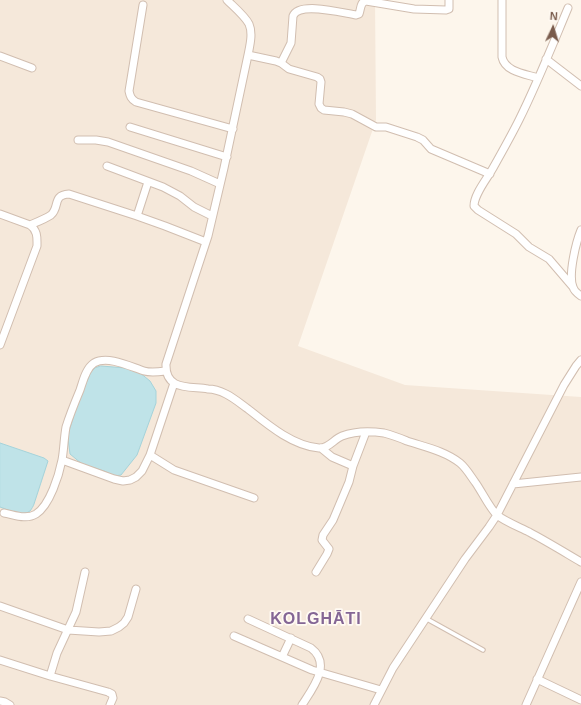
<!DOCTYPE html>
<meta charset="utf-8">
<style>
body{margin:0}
#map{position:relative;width:581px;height:705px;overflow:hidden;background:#fdf6ec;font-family:Helvetica,sans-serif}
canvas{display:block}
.north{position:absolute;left:533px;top:8px;width:40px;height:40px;-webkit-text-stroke:3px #fffaf3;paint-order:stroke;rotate:4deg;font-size:11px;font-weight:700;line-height:16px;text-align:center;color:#7a5c4d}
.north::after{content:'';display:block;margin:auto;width:14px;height:18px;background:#7a5c4d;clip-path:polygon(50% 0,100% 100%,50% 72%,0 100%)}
</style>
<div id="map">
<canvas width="581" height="705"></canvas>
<div class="north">N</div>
</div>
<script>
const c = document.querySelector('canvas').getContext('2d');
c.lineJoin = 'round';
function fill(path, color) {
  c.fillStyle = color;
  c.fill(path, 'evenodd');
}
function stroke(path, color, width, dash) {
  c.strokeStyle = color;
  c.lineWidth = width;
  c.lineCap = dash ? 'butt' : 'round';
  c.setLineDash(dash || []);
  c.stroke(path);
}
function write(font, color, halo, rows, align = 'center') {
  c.font = font + ' Helvetica,sans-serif';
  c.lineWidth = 3.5;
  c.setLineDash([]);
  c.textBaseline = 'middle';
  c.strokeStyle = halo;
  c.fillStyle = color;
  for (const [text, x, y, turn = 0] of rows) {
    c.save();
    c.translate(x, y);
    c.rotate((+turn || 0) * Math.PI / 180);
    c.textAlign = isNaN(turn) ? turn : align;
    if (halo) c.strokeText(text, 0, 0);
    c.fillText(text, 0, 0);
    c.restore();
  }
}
fill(new Path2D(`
 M0 0H375L376 120 298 346 405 385 581 397V705H0Z`), '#f5e8da');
const water = new Path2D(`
 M101 366 126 368 139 372 150 381 156 391V403L137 455 121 475 115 476 104 471 82 464 70 454 68 438 69 431 78 402 91 372 95 368Z
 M0 443 44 458 48 461 34 504C34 505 31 510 30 511 23 517 8 510 0 507Z`);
fill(water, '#bfe3e8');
stroke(water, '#a5d3da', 1);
const service = new Path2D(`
 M427 619 483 650`);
const minor = new Path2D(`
 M227 0C233 6 245 16 249 24 253 33 250 45 248 55L224 168 208 236 166 364C165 391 190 386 208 389 215 389 220 391 226 394 234 398 241 404 248 409 268 425 293 446 319 448 328 449 334 439 342 436 355 431 371 431 384 433 392 435 400 438 407 441 425 447 445 451 460 463 466 468 470 475 475 482 481 490 490 509 497 515 504 521 519 527 529 532 546 541 564 552 581 562
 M502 0V57C505 72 526 74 538 78
 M143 5 129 91C130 96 131 99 136 102L233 129
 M568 8C552 46 537 84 519 120 511 136 502 152 493 168 487 179 474 194 474 206L478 210 516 234 529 247 549 259 573 287
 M248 55 276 61 281 63 289 69 317 77 320 79 321 82 319 104 321 108 324 110 344 112 352 114 376 127H386L417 137 423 140 431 149 490 174
 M0 56 32 68
 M546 59 581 86
 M281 63 291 43 293 16C299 1 343 13 356 15L359 14C361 9 360 2 366 1L414 9 446 10 449 9V0
 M130 127 227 157
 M78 140H96L108 142 191 171 220 184
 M107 166 163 187 180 196 194 207 212 216
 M0 214 30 225C38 231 37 238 37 246L0 345
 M137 216 148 182
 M30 225C37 222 45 219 51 215 60 207 52 195 69 194L137 216 165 226 206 242
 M581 230C576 242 568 275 573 287 574 291 578 294 581 296
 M321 448 332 457 353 466
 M150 455 174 470 254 498
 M62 460 114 479 123 481 130 480 136 477 142 471 150 455 174 383
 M513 484 581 477
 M4 513C15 515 26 520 36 514 50 505 59 475 62 460 64 449 64 438 66 427 70 414 75 402 80 390 83 381 86 368 94 363 108 355 131 367 144 371 151 373 158 372 165 371
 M316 572 327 554 329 549 322 540 323 535 333 520 349 482 353 466 366 432
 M0 606 68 630 99 632 111 631 119 627 124 623 128 617 136 589
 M248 619 311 648C332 664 313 688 302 705
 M234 636 312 670 381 690
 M282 657 291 638
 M0 660 50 676 108 692 112 694 113 698 110 705
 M50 676 57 653 76 612 85 572
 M537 679 581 700
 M0 701 5 702 10 705
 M374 705 393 668 465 559 489 527 497 515 564 385 576 366 581 360
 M526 705 581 582`);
stroke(service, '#d1beb0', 5.5);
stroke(minor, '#d1beb0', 9);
stroke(service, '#fff', 3.5);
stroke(minor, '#fff', 7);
c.letterSpacing = '1px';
write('bold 16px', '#846695', '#fffaf3', [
 ["KOLGHĀTI",316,620]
]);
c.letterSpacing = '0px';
</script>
